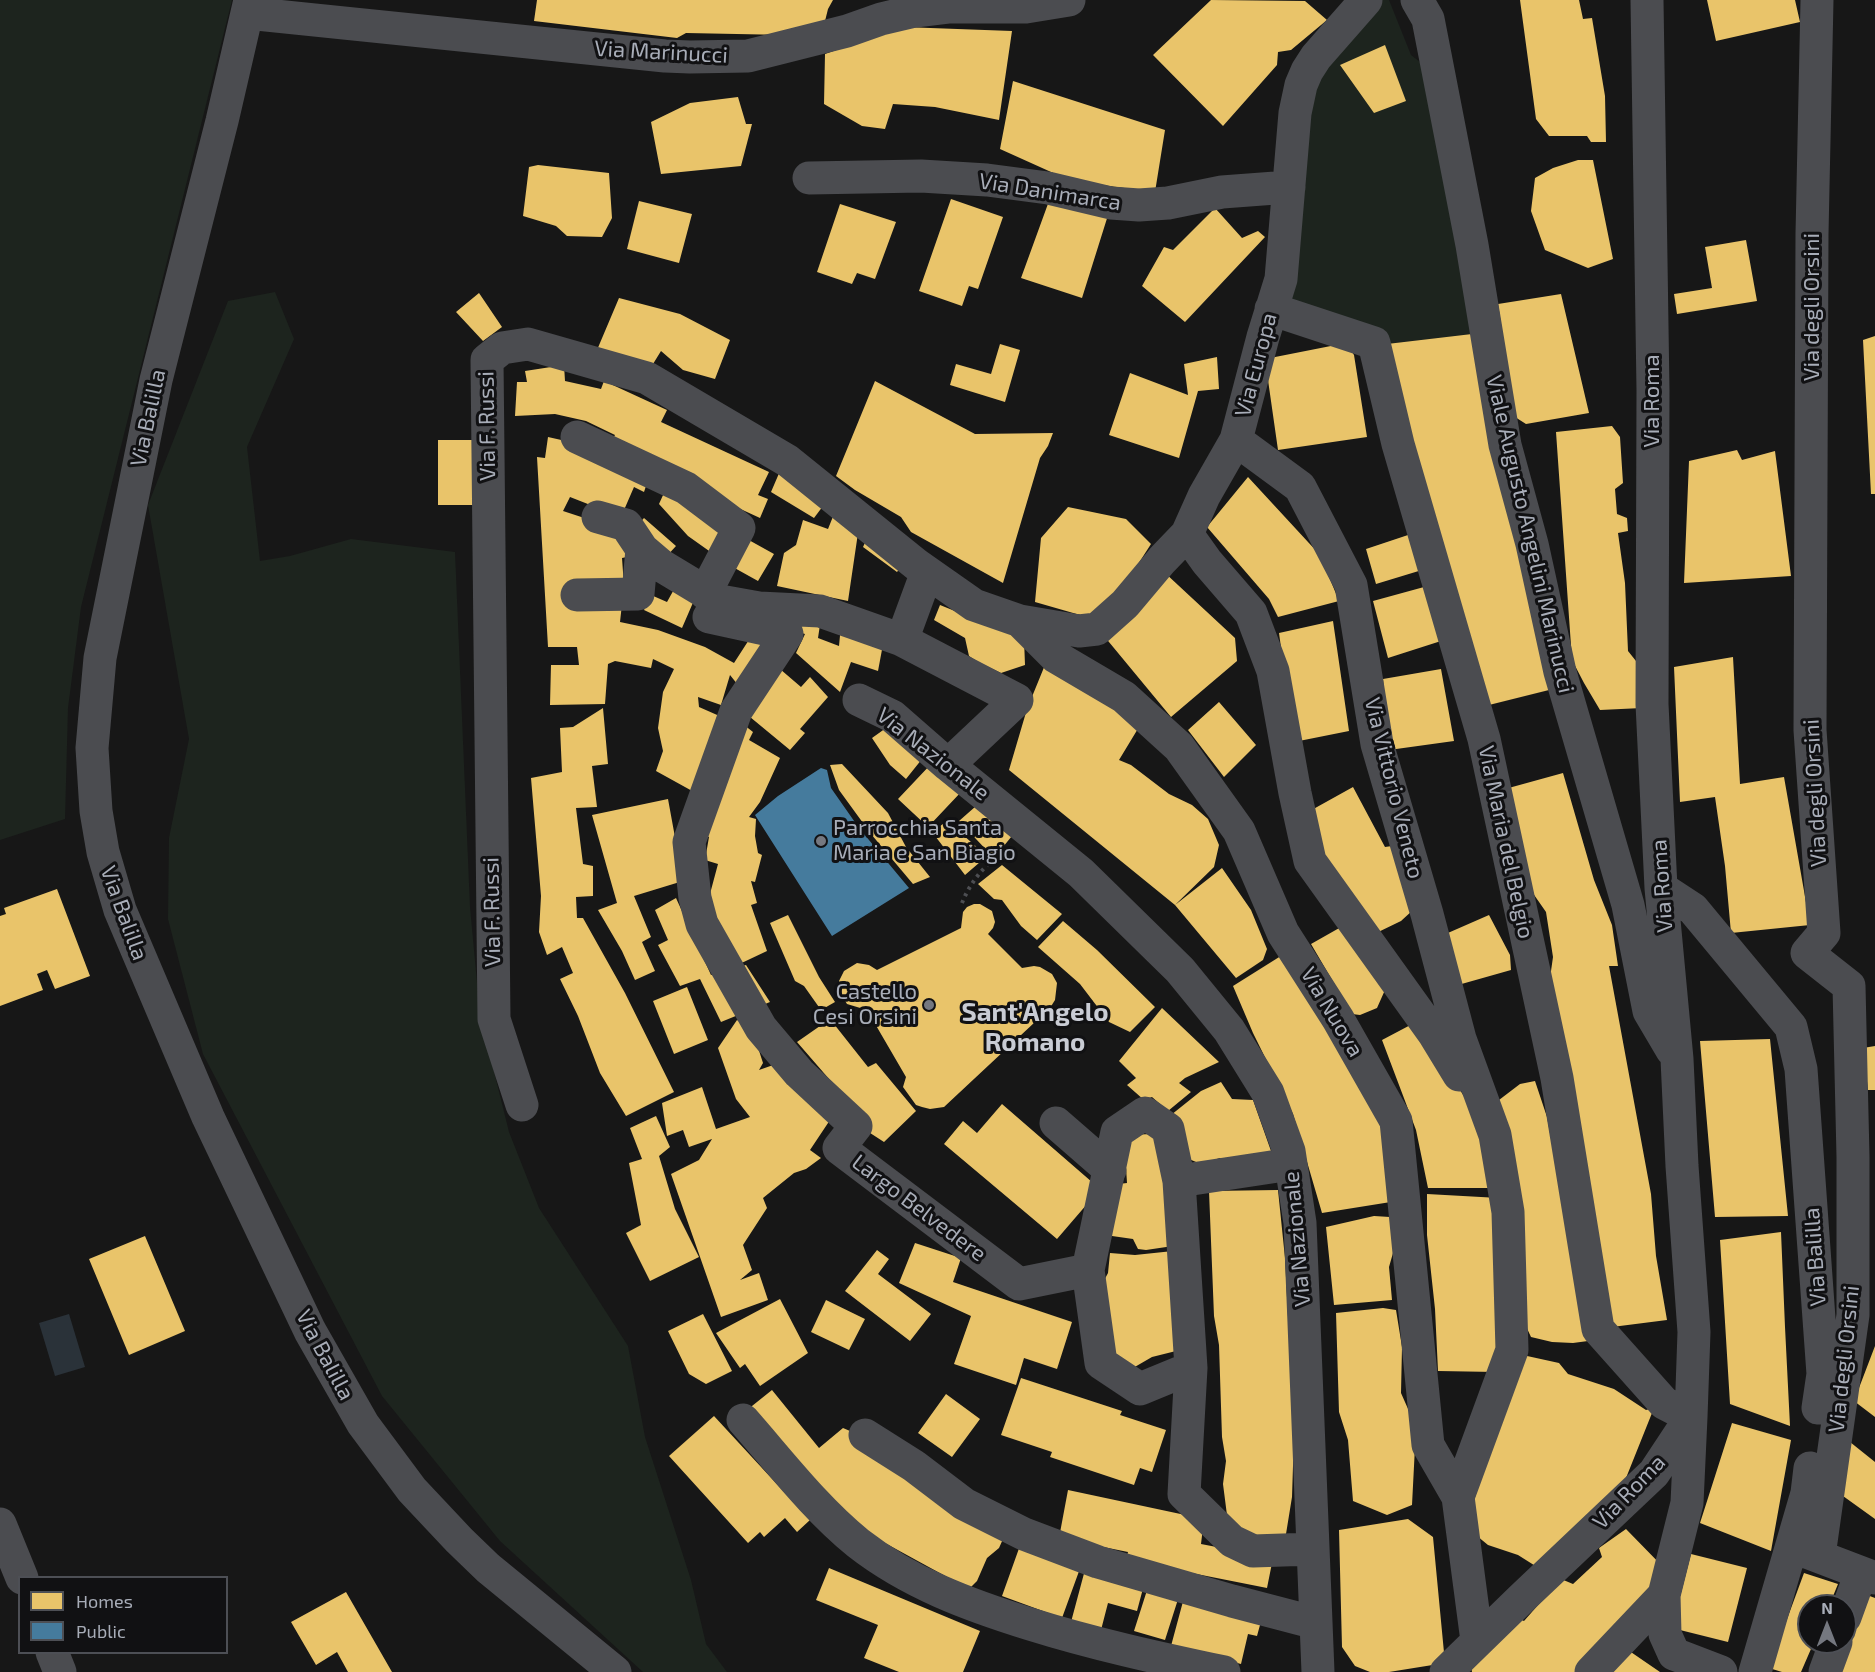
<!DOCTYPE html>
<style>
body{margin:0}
#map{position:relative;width:1875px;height:1672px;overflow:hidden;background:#171717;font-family:"Exo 2",sans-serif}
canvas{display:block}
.legend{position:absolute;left:18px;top:1576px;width:210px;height:78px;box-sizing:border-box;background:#111113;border:2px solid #4d4f55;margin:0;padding:8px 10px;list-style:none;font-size:18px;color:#a8adb8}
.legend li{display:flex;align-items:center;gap:12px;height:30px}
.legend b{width:30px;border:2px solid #4d4f55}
.north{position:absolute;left:1797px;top:1594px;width:60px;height:60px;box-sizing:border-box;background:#111113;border:2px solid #4d4f55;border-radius:50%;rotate:0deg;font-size:16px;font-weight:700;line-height:24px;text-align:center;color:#a8adb8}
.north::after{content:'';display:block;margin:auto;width:21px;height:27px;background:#757880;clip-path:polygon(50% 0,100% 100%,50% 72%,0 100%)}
</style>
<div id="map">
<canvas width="1875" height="1672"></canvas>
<ul class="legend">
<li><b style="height:16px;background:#e9c46a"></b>Homes</li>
<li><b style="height:16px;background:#457b9d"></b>Public</li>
</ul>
<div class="north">N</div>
</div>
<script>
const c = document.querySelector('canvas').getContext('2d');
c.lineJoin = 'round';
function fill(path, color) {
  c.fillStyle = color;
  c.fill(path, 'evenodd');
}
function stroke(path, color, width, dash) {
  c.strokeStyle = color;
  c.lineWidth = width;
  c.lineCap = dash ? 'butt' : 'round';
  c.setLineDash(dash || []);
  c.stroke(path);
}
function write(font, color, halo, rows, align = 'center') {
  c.font = font + ' "Exo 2",sans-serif';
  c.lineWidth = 6;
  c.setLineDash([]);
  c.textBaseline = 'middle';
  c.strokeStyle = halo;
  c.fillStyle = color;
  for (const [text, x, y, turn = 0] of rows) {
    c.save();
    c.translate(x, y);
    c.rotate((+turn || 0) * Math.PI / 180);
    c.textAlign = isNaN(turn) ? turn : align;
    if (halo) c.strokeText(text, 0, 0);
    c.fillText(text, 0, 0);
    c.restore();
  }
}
fill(new Path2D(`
 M0 0H232L81 607 68 708 65 819 0 840Z
 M1380 0H1389L1411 55 1429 69 1472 334 1387 344 1282 304 1315 71Z
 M275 292 294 339 247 447 260 561 290 556 351 539 455 552 470 907 480 1015 509 1132 539 1208 628 1346 645 1437 691 1580 706 1644 727 1672H643L500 1541 382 1396 203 1054 168 919 169 838 189 739 148 505 228 301Z`), '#1d241e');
fill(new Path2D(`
 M69 1314 85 1367 55 1376 39 1323Z`), '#2a3239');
fill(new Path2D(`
 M537 0H833L828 9 825 21 787 35 686 33 677 38 534 21Z
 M1211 0 1305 1 1327 20 1291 50 1278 52 1277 65 1223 126 1153 55Z
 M1520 0H1579L1583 19 1592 18 1605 96 1606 142H1591L1587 136H1549L1536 119Z
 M1707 0H1795L1800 22 1716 41Z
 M903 27 1012 31 999 120 935 107 893 104 885 129 862 126 824 104 825 54Z
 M1385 45 1406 101 1374 113 1340 65Z
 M1013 81 1165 130 1155 192 1071 181 1000 149Z
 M738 97 746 124H752L741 166 661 174 651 122 690 103Z
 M1578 160H1593L1613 259 1588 268 1545 250 1531 211 1535 178 1553 168Z
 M538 165 609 173 612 218 602 237 567 236 556 226 523 216 529 167Z
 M951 199 1003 217 978 289 969 286 962 306 919 291Z
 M639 201 692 214 679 263 627 249Z
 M1049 201 1109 212 1082 298 1021 278Z
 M840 204 896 222 875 279 857 273 852 284 817 272Z
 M1215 208 1242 238 1258 231 1265 237 1185 322 1142 286 1164 247 1173 250Z
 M1746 240 1757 301 1677 314 1674 294 1712 288 1705 247Z
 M479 293 502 327 483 341 456 312Z
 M1561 294 1589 413 1526 424 1515 417 1498 304Z
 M619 298 680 314 730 340 715 379 683 370 661 351 653 364 597 350Z
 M1472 334 1553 689 1485 706 1387 344Z
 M1875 336V494H1871L1863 340Z
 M1346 343 1354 355 1367 437 1278 450 1265 359Z
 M1000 344 1020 350 1005 402 950 385 956 364 991 374Z
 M1217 357 1219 389 1198 391 1179 458 1109 435 1130 373 1188 395 1184 364Z
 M564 365 565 381 601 389 604 381 667 410 661 422 769 472 758 495 768 499 760 518 608 448 615 435 586 421 555 414 515 416 517 382H527L525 371Z
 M875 381 975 434 1053 433 1048 446 1040 458 1003 583 911 532 901 517 855 490 836 476Z
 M1612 426 1620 437 1623 483 1615 489 1617 514 1627 518 1628 531 1618 533 1625 583 1628 651 1636 661 1642 708 1600 710 1584 683 1572 660 1556 432Z
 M548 437 588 446 650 474 644 492 634 487 621 517 570 497 563 511 624 531 632 556 622 558 624 586 620 622 658 630 705 647 734 663 754 632 772 640 742 690 730 675 721 705 698 697 699 707 724 718 694 792 656 771 663 751 658 728 663 692 674 669 653 659 651 668 615 661 608 664 605 704 550 705 551 665H579L577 647H548L537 457 545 458Z
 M438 440H480V505H438Z
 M1737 450 1742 460 1775 451 1791 576 1684 583 1689 461Z
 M783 464 826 502 814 518 771 492Z
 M1248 477 1320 555 1339 601 1278 617 1269 599 1207 527Z
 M668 484 733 532 719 558 688 536 659 504Z
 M1068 507 1126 519 1151 544 1106 614 1094 619 1035 602 1041 538Z
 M834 514 858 533 848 601 777 586 784 553 796 545 803 520 828 529Z
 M644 518 676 546 665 558 633 530Z
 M870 532 904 563 897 572 863 547Z
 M1408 535 1422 570 1376 584 1366 549Z
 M747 539 774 554 758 581 731 566Z
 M1164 572 1235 638 1237 661 1171 717 1104 636Z
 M677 584 695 598 682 628 644 610 651 595 667 602Z
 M1424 587 1441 641 1388 658 1373 601Z
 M940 605 1024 639 1025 665 1001 673 978 662 969 656 965 638 934 620Z
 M821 618 818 638 839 646 841 625 884 639 878 671 851 662 840 692 796 653 805 634 784 628Z
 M1333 621 1349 731 1294 742 1279 633Z
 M1733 657 1740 784 1784 777 1810 925 1731 933 1725 866 1715 797 1680 802 1674 667Z
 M1047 660 1139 727 1119 760 1131 765 1169 794 1192 805 1208 819 1219 845 1214 867 1175 905 1009 770 1027 709Z
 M780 669 801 687 810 677 828 697 800 729 805 733 790 750 744 712Z
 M1441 669 1454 741 1389 750 1383 679Z
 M1219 702 1256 745 1224 777 1188 730Z
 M603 708 608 764 592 766 597 807 576 808 583 864 593 866V896L576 897 577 918H583L625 993 674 1092 626 1116 600 1073 578 1016 560 979 573 973 562 947 547 955 539 932 541 896 531 778 562 772 560 728 573 727Z
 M739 721 753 732 749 740 780 758 760 802 749 817 756 819 755 836 758 853 762 855 755 882 751 881 757 903 751 905 767 951 731 968 707 905 718 864 705 860 709 837 699 833Z
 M886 728 922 759 906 779 890 765 872 738Z
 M932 763 962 791 928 827 898 799Z
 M842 764 888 813 906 847 930 877 913 884 871 834 839 790 830 765Z
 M1563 773 1594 880 1612 925 1618 966H1609L1651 1194 1656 1256 1667 1320 1612 1327 1550 978 1553 957 1546 912 1523 879 1505 789Z
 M1353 787 1385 847 1392 846 1413 910 1401 921 1370 936 1337 888 1308 812Z
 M668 799 683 881 634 896 651 937 642 942 655 971 635 980 622 951 598 910 617 903 592 815Z
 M984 799 1016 831 994 858 959 821Z
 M947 821 987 856 965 875 932 832Z
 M1002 865 1062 914 1037 940 1021 926 1002 900 994 899 978 884Z
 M1222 868 1251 910 1267 949 1263 960 1236 978 1175 905Z
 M57 889 90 976 55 989 47 970 37 974 43 990 0 1006V916L6 914 4 908Z
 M676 898 711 975 746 965 770 1002 721 1022 700 979 680 986 658 945 668 940 655 910Z
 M974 904H980L992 911 995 922 993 928 988 934 1022 968 1034 966 1040 967 1052 974 1057 983 1055 1000 1050 1008 944 1107 930 1109 922 1107 916 1105 903 1087 906 1077 867 1010 847 1004 839 991V981L844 971 857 963 869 965 877 970 961 928 963 912 967 907Z
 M788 915 819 977 835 1002 821 1010 804 986 795 981 770 923Z
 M1489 915 1510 955 1511 970 1458 985 1441 936Z
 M1063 921 1097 950 1155 1007 1130 1032 1109 1022 1080 984 1038 947Z
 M1341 927 1385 990 1377 1008 1360 1015 1352 1014 1311 944Z
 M1284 954 1368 1093 1392 1158 1397 1201 1322 1213 1293 1114 1253 1033 1233 986Z
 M687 987 708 1040 674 1054 653 1001Z
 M1162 1008 1219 1062 1185 1078 1179 1083 1191 1092 1168 1111 1152 1097 1144 1100 1127 1085 1136 1078 1119 1061Z
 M830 1019 868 1067 876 1063 916 1111 884 1142 867 1131 836 1087 797 1042Z
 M737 1020 752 1029 763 1063 759 1070 779 1063 832 1117 810 1150 821 1158 806 1169 794 1173 763 1198 767 1208 743 1245 752 1270 740 1280 759 1273 768 1300 721 1317 671 1174 699 1160 712 1139 689 1147 683 1130 667 1136 662 1103 702 1087 716 1129 750 1117 736 1099 718 1048Z
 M1418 1021 1471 1108 1489 1152 1490 1188H1428L1416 1130 1382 1040Z
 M1770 1039 1788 1216 1715 1217 1700 1041Z
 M1875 1046V1090H1868L1863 1048Z
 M1535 1081 1547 1117 1588 1341 1573 1343 1552 1342 1531 1337 1524 1322 1499 1100 1520 1084Z
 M1221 1082 1232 1099 1253 1100 1271 1151 1227 1164 1220 1158 1201 1164 1184 1157 1171 1115 1201 1091Z
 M1002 1104 1100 1189 1057 1239 944 1144 963 1121 977 1133Z
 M656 1116 670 1147 659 1156 675 1209 699 1257 650 1281 626 1233 641 1225 629 1163 642 1159 630 1128Z
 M1153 1134 1162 1160 1173 1246 1146 1250 1138 1249 1133 1239 1112 1236 1110 1185 1127 1183 1124 1135Z
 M1278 1190 1285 1258 1294 1435 1292 1497 1286 1534 1251 1538 1228 1523 1223 1484 1226 1461 1222 1437 1219 1345 1214 1316 1209 1191Z
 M1427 1194 1499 1198 1496 1372 1438 1371 1435 1309 1427 1235Z
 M1374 1216 1390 1217 1395 1246 1389 1267 1392 1300 1334 1305 1326 1227Z
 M1781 1232 1785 1327 1790 1426 1730 1404 1720 1240Z
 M145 1236 185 1331 129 1355 89 1259Z
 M915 1243 961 1258 953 1282 1072 1322 1057 1369 1024 1358 1016 1385 954 1364 971 1316 899 1283Z
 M877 1250 889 1259 878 1274 931 1314 910 1341 845 1291Z
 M1173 1251 1180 1350 1152 1357 1133 1368 1109 1355 1099 1290 1108 1273 1110 1253 1135 1255Z
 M780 1299 808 1353 760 1386 745 1364 740 1368 716 1333Z
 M826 1300 865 1319 849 1350 811 1332Z
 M1383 1308 1396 1310 1402 1347 1401 1393 1416 1427 1412 1505 1387 1515 1353 1501 1348 1440 1339 1412 1336 1313Z
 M703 1314 732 1371 706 1384 689 1374 668 1331Z
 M1875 1346V1417L1854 1401Z
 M1518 1354 1559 1363 1568 1374 1614 1389 1646 1410 1654 1408 1624 1483 1537 1567 1518 1555 1488 1545 1466 1527Z
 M1021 1378 1122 1411 1120 1415 1166 1430 1152 1472 1140 1468 1134 1485 1050 1457 1052 1452 1001 1435Z
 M772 1390 819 1448 843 1428 871 1440 1007 1530 999 1548 987 1558 977 1581 969 1589 852 1525 747 1410Z
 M946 1394 980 1419 952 1457 918 1433Z
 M714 1416 810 1520 797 1532 785 1518 764 1537 760 1532 748 1543 669 1456Z
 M1732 1423 1791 1440 1771 1551 1700 1523Z
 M1850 1442 1875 1462V1519L1843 1496Z
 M1068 1490 1204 1519 1201 1544 1273 1558 1267 1588 1126 1560 1128 1552 1059 1538Z
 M1408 1519 1433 1537 1445 1663 1389 1672H1370L1355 1666 1342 1647 1339 1530Z
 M1626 1529 1667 1571 1580 1672H1472L1471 1666 1515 1617 1524 1621 1561 1579 1573 1584 1602 1557 1599 1548Z
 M1022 1540 1082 1563 1062 1618 1002 1596Z
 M1691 1554 1747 1568 1728 1642 1672 1628Z
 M1086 1566 1145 1581 1137 1611 1108 1603 1101 1630 1071 1622Z
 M829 1568 980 1631 963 1672H899L864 1658 878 1625 816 1600Z
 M1804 1573 1838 1584 1829 1606H1809V1642H1814L1801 1672H1782L1769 1668Z
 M1149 1584 1180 1593 1165 1640 1134 1631Z
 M346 1592 392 1672H348L337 1652 316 1665 291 1622Z
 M1185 1594 1263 1614 1257 1636 1248 1634 1241 1664 1171 1646Z
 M1867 1595 1875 1598V1672H1838Z
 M1625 1648 1660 1672H1598Z`), '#e9c46a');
fill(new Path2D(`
 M821 768 827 770 831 788 859 828 909 888 832 936 755 815 778 796Z`), '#457b9d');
stroke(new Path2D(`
 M962 903C970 883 985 863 1004 853`), '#4d4e52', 4, [3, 4.5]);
stroke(new Path2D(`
 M250 0 222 121 156 380 100 658 92 748 96 811 103 852 120 910 208 1117 310 1331 363 1424 412 1490 459 1540 488 1568 615 1672
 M1417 0 1428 19 1472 245 1505 445 1532 544 1560 672 1628 905 1649 1011 1672 1050
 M1817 0 1812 234 1810 730 1824 933 1807 953 1849 986 1853 1157V1315L1819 1556
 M247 13 665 56 690 57 748 56 847 31 881 19 915 11 948 7H1026L1069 0
 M809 178 921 176 987 180 1048 188 1111 203 1139 205 1168 203 1222 192 1289 187
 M1271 309 1374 343 1398 444 1484 739 1557 1078 1598 1329 1664 1403 1691 1417 1687 1503 1664 1595 1665 1634 1674 1654 1721 1672
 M577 437 686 488 739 528 705 593
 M1236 440 1300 487 1351 585 1377 744 1427 914 1460 1039 1495 1135 1508 1212 1512 1350 1458 1497
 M598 517 626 525 642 549 662 566 720 601 759 608 820 611 902 640
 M1187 534 1207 562 1251 613 1273 671 1295 793 1310 861 1434 1034 1459 1075
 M927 572 902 640 1017 700 948 765
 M577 595 638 594 642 549
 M720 601 709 617 787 634 736 711 689 842 695 898 702 924 761 1028 799 1073 856 1126 839 1148 1019 1284 1088 1270
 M1020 621 1056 657 1124 697 1179 747 1239 831 1283 933 1338 1019 1396 1121 1428 1445 1458 1497 1477 1641
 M859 700 892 716 948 765 1081 873 1180 970 1229 1030 1268 1093 1289 1151 1300 1223 1318 1672
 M1661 888 1693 909 1791 1027 1801 1069 1823 1374 1818 1408
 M522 1105 494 1019 487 360 502 348 528 344 647 378 788 461 917 565 974 605 1020 621 1079 631 1097 629 1125 604 1162 560 1187 534 1204 496 1236 440 1263 337 1281 279 1295 113 1301 85 1307 71 1316 57 1366 0
 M1056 1123 1110 1170
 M1291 1164 1179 1181 1191 1368 1184 1494 1232 1541 1253 1551 1313 1549
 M1179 1181 1168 1129 1145 1113 1117 1132 1088 1270 1101 1363 1140 1389 1191 1368
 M743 1420C780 1462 815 1508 858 1543 909 1583 969 1605 1030 1624 1094 1644 1158 1658 1224 1672
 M865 1435 914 1466 964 1504 1024 1534 1098 1562 1232 1601 1316 1623
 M0 1524 22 1578
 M1799 1549 1875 1578
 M1845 1617 1861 1573
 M52 1652 60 1672
 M1446 1672 1521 1599 1654 1473 1691 1417 1694 1332 1682 1166 1677 1059 1661 888 1652 704 1653 390 1647 0
 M1591 1672 1664 1595
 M1755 1672 1807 1493 1810 1468
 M1825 1672 1836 1642`), '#4b4c50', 33);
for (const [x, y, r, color] of [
 [821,841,6,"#757880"],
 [929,1005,6,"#757880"]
]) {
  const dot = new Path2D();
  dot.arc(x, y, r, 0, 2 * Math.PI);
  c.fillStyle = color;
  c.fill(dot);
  stroke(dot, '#111113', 2);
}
write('22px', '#a8adb8', '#111113', [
 ["Via Marinucci",661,52,3],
 ["Via Danimarca",1050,192,9],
 ["Via degli Orsini",1812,307,-90],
 ["Via Europa",1256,365,-75],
 ["Via Roma",1652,401,-90],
 ["Via Balilla",148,418,-78],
 ["Via F. Russi",487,426,-91],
 ["Viale Augusto Angelini Marinucci",1530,534,77],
 ["Via Nazionale",933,754,38],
 ["Via Vittorio Veneto",1394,788,76],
 ["Via degli Orsini",1815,793,-93],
 ["Via Maria del Belgio",1506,842,78],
 ["Via Roma",1662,886,-94],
 ["Via F. Russi",492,912,-91],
 ["Via Balilla",124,913,70],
 ["Via Nuova",1332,1012,59],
 ["Largo Belvedere",919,1208,37],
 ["Via Nazionale",1297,1239,-95],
 ["Via Balilla",1815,1257,-94],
 ["Via Balilla",325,1355,62],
 ["Via degli Orsini",1844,1359,-84],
 ["Via Roma",1629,1492,-46]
]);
write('22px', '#a8adb8', '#111113', [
 ["Parrocchia Santa",833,828],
 ["Maria e San Biagio",833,853],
 ["Castello",917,992,"right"],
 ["Cesi Orsini",917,1017,"right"]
], 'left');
write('bold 26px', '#c9ccd4', '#111113', [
 ["Sant'Angelo",1035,1012],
 ["Romano",1035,1042]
]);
</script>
